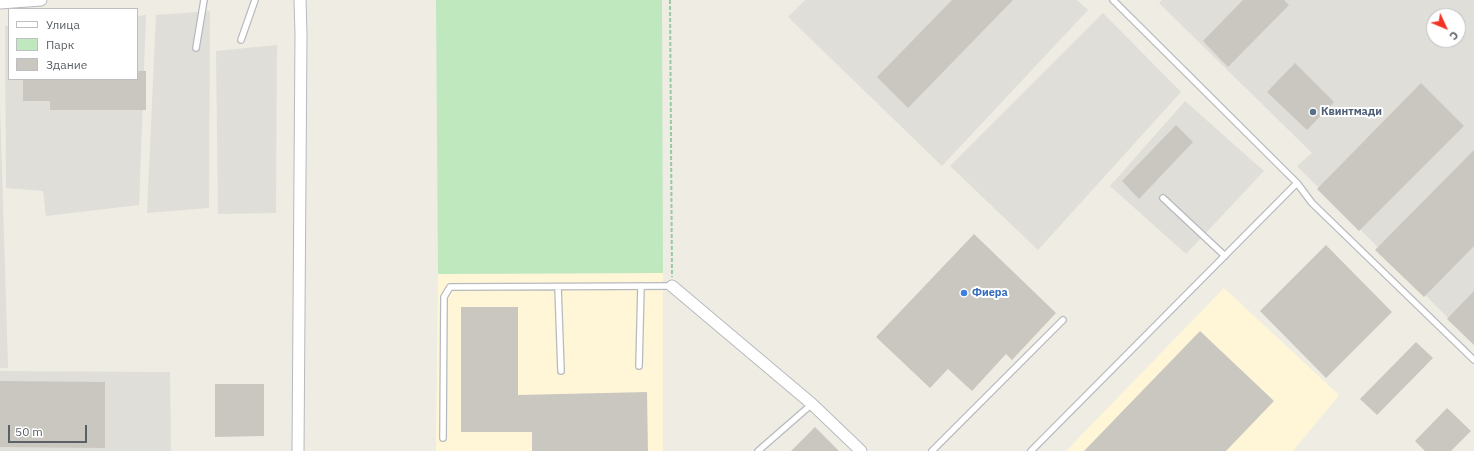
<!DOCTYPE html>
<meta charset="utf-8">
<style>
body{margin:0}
#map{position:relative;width:1474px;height:451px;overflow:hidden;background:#efece3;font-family:"IBM Plex Sans",sans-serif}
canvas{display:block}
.legend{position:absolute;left:8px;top:8px;width:130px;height:72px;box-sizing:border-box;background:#fff;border:1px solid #bdbfc1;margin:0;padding:5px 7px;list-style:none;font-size:12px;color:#5b6065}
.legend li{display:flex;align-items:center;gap:8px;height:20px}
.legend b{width:20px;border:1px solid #bdbfc1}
.north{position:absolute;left:1426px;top:8px;width:40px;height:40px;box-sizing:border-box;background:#fff;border:1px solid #bdbfc1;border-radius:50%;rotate:134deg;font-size:11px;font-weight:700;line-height:16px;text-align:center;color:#5b6065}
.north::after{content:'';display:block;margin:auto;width:14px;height:18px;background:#f23427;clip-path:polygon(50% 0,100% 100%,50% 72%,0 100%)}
.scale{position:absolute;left:8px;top:425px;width:79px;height:18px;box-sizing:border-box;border:2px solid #5b6065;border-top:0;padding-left:5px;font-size:12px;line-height:14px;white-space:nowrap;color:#5b6065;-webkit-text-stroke:3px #fff;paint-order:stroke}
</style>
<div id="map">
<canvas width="1474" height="451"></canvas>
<ul class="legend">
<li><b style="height:5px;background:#fff"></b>Улица</li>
<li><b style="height:11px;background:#bfe8bf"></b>Парк</li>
<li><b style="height:11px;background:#cac7c1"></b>Здание</li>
</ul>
<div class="north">С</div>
<div class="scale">50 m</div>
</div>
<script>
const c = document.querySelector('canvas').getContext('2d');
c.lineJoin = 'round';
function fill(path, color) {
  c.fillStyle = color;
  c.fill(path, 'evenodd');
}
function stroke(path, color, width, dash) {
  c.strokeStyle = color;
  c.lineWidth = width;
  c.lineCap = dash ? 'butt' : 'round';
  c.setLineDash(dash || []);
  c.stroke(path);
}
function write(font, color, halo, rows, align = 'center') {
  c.font = font + ' "IBM Plex Sans",sans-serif';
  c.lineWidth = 4;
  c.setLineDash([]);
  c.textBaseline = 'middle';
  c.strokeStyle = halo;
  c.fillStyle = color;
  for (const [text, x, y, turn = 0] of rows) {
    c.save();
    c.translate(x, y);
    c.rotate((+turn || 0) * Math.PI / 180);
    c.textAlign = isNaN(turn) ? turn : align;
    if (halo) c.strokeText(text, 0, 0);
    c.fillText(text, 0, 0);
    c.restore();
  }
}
fill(new Path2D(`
 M663 273V451H436L438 274Z
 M1224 288 1339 395 1293 451H1066Z`), '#fff6d8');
fill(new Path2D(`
 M805 0H1077L1088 10 942 166 788 17Z
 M1162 0H1474V344L1297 166 1312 153 1159 3ZM1434 16H1458V40H1434Z
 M210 11 209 208 147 213 156 15Z
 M1103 13 1181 92 1038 250 950 166Z
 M146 15 139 205 46 216 43 191 6 188 5 26H9V79H137V16Z
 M277 45 276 213 218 214 216 51Z
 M1185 101 1264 171 1186 254 1110 186Z
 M0 103 8 368H0Z
 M0 371 170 372 171 451H0Z`), '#e0ded8');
fill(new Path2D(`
 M436 0H662L663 273 438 274Z`), '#bfe8bf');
fill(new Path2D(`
 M952 0H1013L908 108 877 77Z
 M1243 0H1284L1289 5 1228 67 1203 41Z
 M1295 63 1334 102 1307 130 1267 92Z
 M137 71H146V110H50V101H23V79H137Z
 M1421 83 1464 126 1359 231 1317 189Z
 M1176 125 1193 142 1139 199 1122 181Z
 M1474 150V246L1424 297 1375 250Z
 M974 234 1056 313 1012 360 1006 354 972 391 948 369 930 388 876 337Z
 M1326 245 1392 312 1326 378 1260 311Z
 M1474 291V345L1447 319Z
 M461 307H518V395L647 392 648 451H532V432H461Z
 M1200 331 1274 401 1226 451H1084Z
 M1416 342 1433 358 1377 415 1360 399Z
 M0 381 105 382V448L0 447Z
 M215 384H264V436L215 437Z
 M1447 408 1471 431 1451 451H1425L1415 441Z
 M815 427 839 451H791Z`), '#cac7c1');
const service = new Path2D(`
 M1113 0 1297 183 1312 203 1474 360
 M241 40 255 0
 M196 48 204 0
 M1163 198 1225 256
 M558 287 561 371
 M639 366 641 286
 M443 438 444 297 450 287 672 286
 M758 451 812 404
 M932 451 1063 320
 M1031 451 1297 183`);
const minor = new Path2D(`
 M0 3 41 0
 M672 286 812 404 861 451
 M298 451 301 34 300 0`);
stroke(service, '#b6babe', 8);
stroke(minor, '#b6babe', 13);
stroke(new Path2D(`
 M670 0 672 277`), '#97c9a5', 2, [4, 2]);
stroke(service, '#fff', 5.5);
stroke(minor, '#fff', 11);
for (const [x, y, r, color] of [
 [1313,112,4,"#5c6f8a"],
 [964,293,4,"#3f7fe0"]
]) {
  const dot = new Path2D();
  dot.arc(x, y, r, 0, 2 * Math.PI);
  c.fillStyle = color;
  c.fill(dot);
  stroke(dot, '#fff', 1.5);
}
write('bold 11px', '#4e5e75', '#fff', [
 ["Квинтмади",1321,112]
], 'left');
write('bold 11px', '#366cbe', '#fff', [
 ["Фиера",972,293]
], 'left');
</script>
